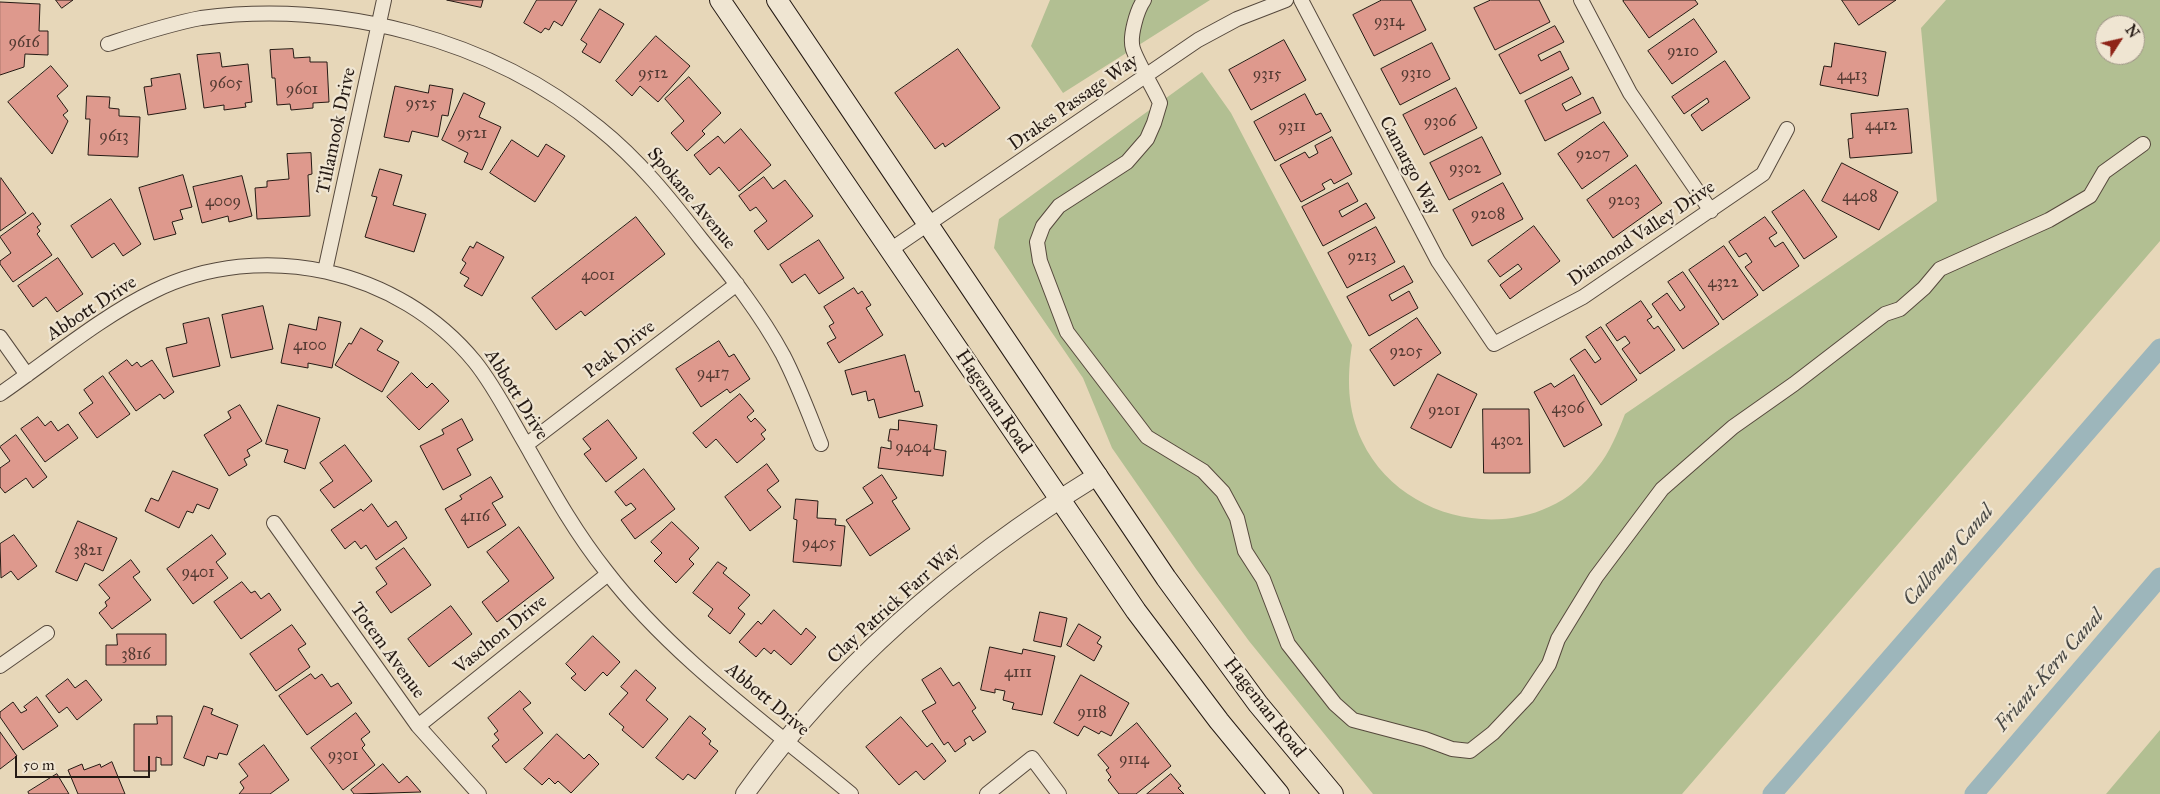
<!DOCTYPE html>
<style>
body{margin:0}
#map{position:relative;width:2160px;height:794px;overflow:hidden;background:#e7d7b9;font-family:"IM FELL Great Primer",serif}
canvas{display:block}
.north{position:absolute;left:2095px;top:15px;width:50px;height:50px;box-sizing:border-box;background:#efe5d2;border:1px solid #9e9486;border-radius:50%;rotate:55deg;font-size:14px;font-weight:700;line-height:20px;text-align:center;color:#251a14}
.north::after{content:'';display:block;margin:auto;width:18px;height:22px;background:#8f2418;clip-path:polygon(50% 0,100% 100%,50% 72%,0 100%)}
.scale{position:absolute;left:15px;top:756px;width:135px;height:22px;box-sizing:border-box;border:2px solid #251a14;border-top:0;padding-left:6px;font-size:15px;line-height:18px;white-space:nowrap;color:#251a14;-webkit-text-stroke:4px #efe5d2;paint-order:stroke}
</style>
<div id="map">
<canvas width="2160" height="794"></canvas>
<div class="north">N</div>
<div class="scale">50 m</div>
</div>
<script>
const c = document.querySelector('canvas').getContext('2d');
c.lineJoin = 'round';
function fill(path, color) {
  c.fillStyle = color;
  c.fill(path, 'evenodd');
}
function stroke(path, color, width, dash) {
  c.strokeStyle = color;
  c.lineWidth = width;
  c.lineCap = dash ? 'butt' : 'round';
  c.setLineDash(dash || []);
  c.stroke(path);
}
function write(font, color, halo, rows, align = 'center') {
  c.font = font + ' "IM FELL Great Primer",serif';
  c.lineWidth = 4.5;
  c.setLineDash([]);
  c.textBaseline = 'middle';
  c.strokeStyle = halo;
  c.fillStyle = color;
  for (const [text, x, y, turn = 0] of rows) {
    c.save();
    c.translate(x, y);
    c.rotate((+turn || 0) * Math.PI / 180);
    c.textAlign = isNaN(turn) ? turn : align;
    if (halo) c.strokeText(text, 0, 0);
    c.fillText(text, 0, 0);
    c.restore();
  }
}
fill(new Path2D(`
 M1050 0H1210L1063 93 1031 46Z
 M1946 0H2160V241L1682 794H1373L1249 641 1196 569 1112 448 1083 378 994 248 999 219 1202 72 1231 113 1352 345C1347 378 1347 409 1362 441 1404 530 1537 549 1597 468 1610 452 1617 434 1625 414L1937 201 1921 28ZM2105 25H2135V55H2105Z
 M2160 730V794H2106Z`), '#b2bf92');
stroke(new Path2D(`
 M1772 794 2160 348
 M1974 794 2160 577`), '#9db6bb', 19);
const building = new Path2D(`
 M56 0H73L62 8Z
 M447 0H483L481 7Z
 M537 0H577L562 26 554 21 549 30 545 28 541 33 524 23Z
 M1382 0H1411L1426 30 1374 56 1353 15Z
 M1491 0H1539L1550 22 1495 50 1474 8Z
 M1625 0H1695L1698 4 1649 38 1623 1Z
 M1842 0H1896L1859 25Z
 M0 2 40 4 39 31H48V55L25 54 24 67 0 75Z
 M600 9 624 24 600 63 582 52 587 44 581 40Z
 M1694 19 1717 52 1672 84 1648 51Z
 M1555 26 1564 42 1538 55 1541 61 1560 51 1569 69 1520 94 1499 55Z
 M656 36 690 66 658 102 640 86 632 96 616 81Z
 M1284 40 1306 80 1251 110 1229 70Z
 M1432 43 1450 79 1400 105 1381 69Z
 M1835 43 1886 52 1878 96 1820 85 1824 66 1831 67Z
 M293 49 294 58 310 57V62H327L329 102 313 103V108L291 110 290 104 277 105 275 78H272L270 50Z
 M958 49 1000 108 945 147 943 143 935 149 895 93Z
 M220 53 222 67 248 64 252 102 245 103 246 107 224 110V105L204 108 197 55Z
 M1725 61 1750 98 1702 131 1691 115 1709 102 1707 98 1684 114 1672 97Z
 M51 66 68 86 57 96 68 111 63 115 68 121 52 154 8 102Z
 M180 74 186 109 148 115 144 87 152 86 151 79Z
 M689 77 721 113 702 131 705 134 687 151 671 133 684 121 665 99Z
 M1572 77 1581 94 1562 104 1566 111 1593 97 1601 113 1545 141 1525 101Z
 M430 85 453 89 448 116 442 115 438 137 412 131 409 142 384 137 395 86 428 93Z
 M1456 88 1477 128 1424 155 1403 115Z
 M464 93 485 103 479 117 501 127 482 170 464 162 468 153 442 140Z
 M1305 94 1316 115 1321 113 1331 131 1275 161 1254 122Z
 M87 96 110 97 109 108 119 109V116L140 117 138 157 88 155 90 119H86Z
 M1908 109 1912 153 1850 158 1848 139 1853 138 1851 114Z
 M1604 122 1628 156 1582 189 1558 154Z
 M741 129 771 165 739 191 719 167 710 175 694 155 718 136 724 143Z
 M1332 137 1352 174 1334 184 1331 179 1322 184 1325 189 1301 202 1280 165 1305 152 1309 158 1318 153 1315 146Z
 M1482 137 1501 174 1449 200 1430 163Z
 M512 140 538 157 546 144 565 156 535 202 490 173Z
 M311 153 312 174 308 175 310 216 257 219 255 188 267 187V181L289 179 287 154Z
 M1842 163 1898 192 1879 230 1822 201Z
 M1636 165 1662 203 1613 238 1587 200Z
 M380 169 402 175 393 205 426 214 414 252 365 237 377 197 372 196Z
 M183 175 192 207 180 210 183 219 172 222 176 234 154 240 139 188Z
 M242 176 252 216 229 222 228 216 202 223 193 187Z
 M764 177 773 189 785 180 813 216 768 250 754 231 767 221 756 207 750 211 739 196Z
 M1 178 26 213 0 231V179Z
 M1348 183 1358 201 1339 211 1342 217 1366 203 1375 218 1323 246 1302 207Z
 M1503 183 1523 219 1472 246 1453 210Z
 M1804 190 1837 237 1804 259 1772 212Z
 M111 199 141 244 123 256 114 243 92 258 71 226Z
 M33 213 41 224 37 227 40 231 37 234 52 255 13 282 0 264V261L11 253 0 237Z
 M636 217 665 254 585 316 581 311 556 330 532 298Z
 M1765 217 1777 233 1769 238 1775 247 1783 242 1799 266 1763 291 1745 267 1752 262 1746 253 1739 257 1729 242Z
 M1534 226 1560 261 1510 299 1500 285 1522 269 1518 264 1500 277 1488 261Z
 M1376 227 1395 262 1347 288 1328 253Z
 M819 240 844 278 819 294 805 274 792 283 780 265Z
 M477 242 504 257 482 296 464 286 469 278 460 273 466 263 462 260 470 246 473 248Z
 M1724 246 1758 295 1723 320 1689 270Z
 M58 258 83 294 57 312 46 297 33 307 18 286Z
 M1404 266 1413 282 1389 295 1392 301 1409 291 1418 308 1369 336 1347 297Z
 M1683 272 1719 324 1683 349 1652 304 1667 293 1680 311 1685 307 1668 282Z
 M854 288 858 294 862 291 871 305 866 308 883 335 839 363 827 343 836 338 829 326 834 323 824 307Z
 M1641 301 1652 317 1647 320 1654 329 1658 326 1675 350 1640 374 1622 349 1630 343 1625 336 1617 341 1606 325Z
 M263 306 273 349 231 358 222 315Z
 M319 317 341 322 332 368 308 363V368L281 363 289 324 316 330Z
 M209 318 220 366 173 377 166 348 187 343 183 324Z
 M1417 318 1441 353 1394 386 1370 350Z
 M1601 327 1637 380 1601 405 1570 359 1585 349 1595 363 1601 359 1586 337Z
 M361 328 383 341 377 350 399 362 382 392 335 365 349 343 351 344Z
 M719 341 729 357 734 354 750 379 730 393 727 389 701 407 676 369Z
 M905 355 915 392 919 391 923 406 879 418 874 399 868 401 866 391 852 395 845 371Z
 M127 360 132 366 137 362 141 367 152 360 174 392 164 399 160 394 136 411 109 373Z
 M412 373 427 388 432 383 449 401 419 430 387 397Z
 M1438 374 1477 394 1451 448 1411 428Z
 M1574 375 1602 425 1564 447 1534 392 1551 383 1554 387Z
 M103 376 130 414 97 438 79 413 93 403 84 390Z
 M740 394 754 411 747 417 751 422 755 418 766 430 761 434 765 439 737 463 716 439 706 448 693 433Z
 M240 405 262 441 247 450 250 456 244 459 247 465 229 476 204 435 231 418 228 412Z
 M278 405 320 418 305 469 284 462 288 450 266 444Z
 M1483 409H1529L1530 473H1484Z
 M38 417 45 426 51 421 58 431 68 424 78 438 45 462 21 429Z
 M462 419 473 440 457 449 471 475 443 490 420 446 444 434 442 430Z
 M608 420 637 458 606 482 584 454 591 449 583 439Z
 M899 420 937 425 934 449 946 451 943 476 878 468 881 447 891 449V441H888L890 429 898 430Z
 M16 435 47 477 33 488 26 478 5 493 0 487V468L10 461 0 447Z
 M345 445 372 481 334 508 320 490 333 481 320 463Z
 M767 464 779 481 767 490 781 507 750 531 725 497Z
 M644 469 675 509 635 539 621 520 636 509 631 503 626 506 615 492Z
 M173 471 218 489 209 509 197 504 193 513 187 511 179 528 145 511 151 498 158 501Z
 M882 475 897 498 892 501 910 529 870 556 846 520 873 503 863 488Z
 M491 477 503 497 492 503 506 525 468 548 445 509 462 499 460 496Z
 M796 499 818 501 817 518 836 519 835 525 845 526 841 566 793 562 797 520 794 519Z
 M372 504 388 527 396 521 407 538 376 560 366 545 361 549 355 541 345 549 331 530 361 509 363 511Z
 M78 521 117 538 103 571 85 563 77 581 56 572Z
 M672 522 699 548 689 559 694 564 676 583 654 561 662 553 651 542Z
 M519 527 554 578 497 622 482 602 509 581 487 552Z
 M14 535 37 566 18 580 11 571 1 578 0 544Z
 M212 535 226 554 216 562 228 578 193 604 167 569Z
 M404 548 431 585 391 613 376 592 387 584 376 568Z
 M131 560 140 572 133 577 151 600 112 629 99 613 107 606 105 602 110 598 99 585Z
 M718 562 727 568 723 573 750 595 738 608 745 614 730 634 708 616 713 609 693 593Z
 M242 582 251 593 255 591 261 599 269 593 281 610 241 639 214 602Z
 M451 606 472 634 429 667 408 639Z
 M774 610 801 635 806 628 816 637 791 665 774 650 771 654 764 648 756 657 739 642 758 621 761 624Z
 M1040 612 1067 618 1061 647 1034 641Z
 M1079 624 1101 637 1097 643 1102 646 1094 661 1067 645Z
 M292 625 306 644 298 649 310 667 276 691 250 654Z
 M117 634H166V665H106V645H117Z
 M593 636 620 662 607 676 603 672 585 691 571 678 576 674 566 664Z
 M990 647 1022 654 1023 649 1055 656 1042 715 1012 709 1014 703 1003 700 1005 691 995 689V693L981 690Z
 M941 668 953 686 959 682 976 708 972 711 986 732 973 741 970 736 964 740 966 744 955 752 948 742 944 745 922 711 936 703 922 680Z
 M636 670 656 688 646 700 668 719 643 748 622 730 624 727 609 714 628 693 621 687Z
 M311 674 315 679 322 674 331 687 338 683 352 703 307 735 279 696Z
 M1081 675 1129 703 1111 736 1101 731 1099 734 1084 726 1078 736 1054 723Z
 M68 679 75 688 86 680 102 700 77 720 67 707 59 713 46 696Z
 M520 691 531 703 523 709 543 733 506 763 492 746 499 740 494 734 498 731 488 718Z
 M37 697 58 726 23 750 0 717V712L13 702 21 713 27 710 24 707Z
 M204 706 213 709 211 714 238 725 227 755 219 753 217 759 207 756 204 766 184 758Z
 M356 713 370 732 361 739 365 745 362 748 375 765 343 790 311 748Z
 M157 716H172V765H161V758L156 757V771H134V724H157Z
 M690 716 706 729 702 733 711 741 709 744 718 751 695 779 688 774 683 780 656 758Z
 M901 717 927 747 932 743 946 761 924 780 916 771 899 785 866 747Z
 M1137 723 1171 766 1136 794H1119L1108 780 1111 777 1106 770 1109 768 1098 755Z
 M0 732 17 756 0 769Z
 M557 734 584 759 589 754 599 764 571 793 558 781 555 784 549 778 542 785 524 769Z
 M264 745 289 780 270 794H239L244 788 240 782 248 776 239 764Z
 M112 762 125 794H78L68 770 82 764 84 770 100 764 101 767Z
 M383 764 399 783 407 776 421 792 354 794 351 790Z
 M57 774 69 794H29L28 792Z
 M1171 774 1181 786 1178 788 1184 794H1147Z`);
fill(building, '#de998d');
stroke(building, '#251a14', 1);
const minor = new Path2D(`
 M1144 0C1137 10 1129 37 1133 49 1138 64 1153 87 1160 103L1154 123 1147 139 1127 162 1059 206 1043 226 1037 242 1040 261 1067 332 1147 437 1203 471 1223 492 1237 518 1245 551 1263 579 1288 644 1335 704 1353 720 1425 739 1452 749 1470 751 1493 733 1527 697 1549 664 1558 639 1596 577 1662 489 1733 427 1794 384 1885 314 1900 309 1924 288 1940 269 2049 220 2090 196 2104 172 2143 144
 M1301 0 1438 261 1494 344 1583 297 1763 174 1787 129
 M1581 0 1630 93 1711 211
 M108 44C139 34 169 24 201 18 340 0 491 39 599 128 639 160 670 199 701 239 731 276 760 313 783 355 798 384 809 414 821 444
 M890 250 1198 40 1237 19 1286 0
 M325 271 384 0
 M0 337 27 375
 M0 394C48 361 102 316 154 291 262 238 399 269 475 362 495 387 509 416 525 443 550 487 574 531 606 571 672 657 767 724 851 794
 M526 445 737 284
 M274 523 418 726 479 794
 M0 666 47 633
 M418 726 608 574
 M987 794 1032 758 1059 794`);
const tertiary = new Path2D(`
 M745 794C838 663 962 559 1098 475`);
const secondary = new Path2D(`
 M720 0 1136 611 1219 721 1279 794
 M777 0 1166 578 1258 704 1333 794`);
stroke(minor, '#56493d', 16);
stroke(tertiary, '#56493d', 20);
stroke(secondary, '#251a14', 22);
stroke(minor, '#efe5d2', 14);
stroke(tertiary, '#efe5d2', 18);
stroke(secondary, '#efe5d2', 20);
write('16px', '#533a32', null, [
 ["9314",1389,22],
 ["9616",24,43],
 ["9210",1683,52],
 ["9512",653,74],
 ["9310",1416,74],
 ["9315",1267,75],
 ["4413",1852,76],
 ["9605",226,84],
 ["9601",302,90],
 ["9525",421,104],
 ["9306",1440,122],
 ["4412",1881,126],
 ["9311",1292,127],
 ["9521",472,134],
 ["9613",114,137],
 ["9207",1593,155],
 ["9302",1465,169],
 ["4408",1860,197],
 ["9203",1624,201],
 ["4009",223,202],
 ["9208",1488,215],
 ["9213",1362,257],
 ["4001",598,276],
 ["4322",1723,283],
 ["4100",310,346],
 ["9205",1406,352],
 ["9417",713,374],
 ["4306",1568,409],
 ["9201",1444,411],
 ["4302",1507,441],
 ["9404",913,448],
 ["4116",475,517],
 ["9405",819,544],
 ["3821",88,551],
 ["9401",198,573],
 ["3816",136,655],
 ["4111",1018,673],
 ["9118",1092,713],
 ["9301",343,756],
 ["9114",1134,760]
]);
write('19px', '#251a14', '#efe5d2', [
 ["Drakes Passage Way",1074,103,-35],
 ["Tillamook Drive",337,131,-78],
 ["Camargo Way",1409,166,62],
 ["Spokane Avenue",691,199,50],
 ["Diamond Valley Drive",1642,234,-34],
 ["Abbott Drive",92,309,-33],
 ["Peak Drive",620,350,-37],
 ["Abbott Drive",516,395,58],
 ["Hageman Road",993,402,56],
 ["Clay Patrick Farr Way",894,604,-42],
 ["Vaschon Drive",501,635,-39],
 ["Totem Avenue",387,651,54],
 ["Abbott Drive",767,700,40],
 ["Hageman Road",1264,708,52]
]);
write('italic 20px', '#494946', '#efe5d2', [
 ["Calloway Canal",1949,556,-49],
 ["Friant-Kern Canal",2050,671,-49]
]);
</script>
